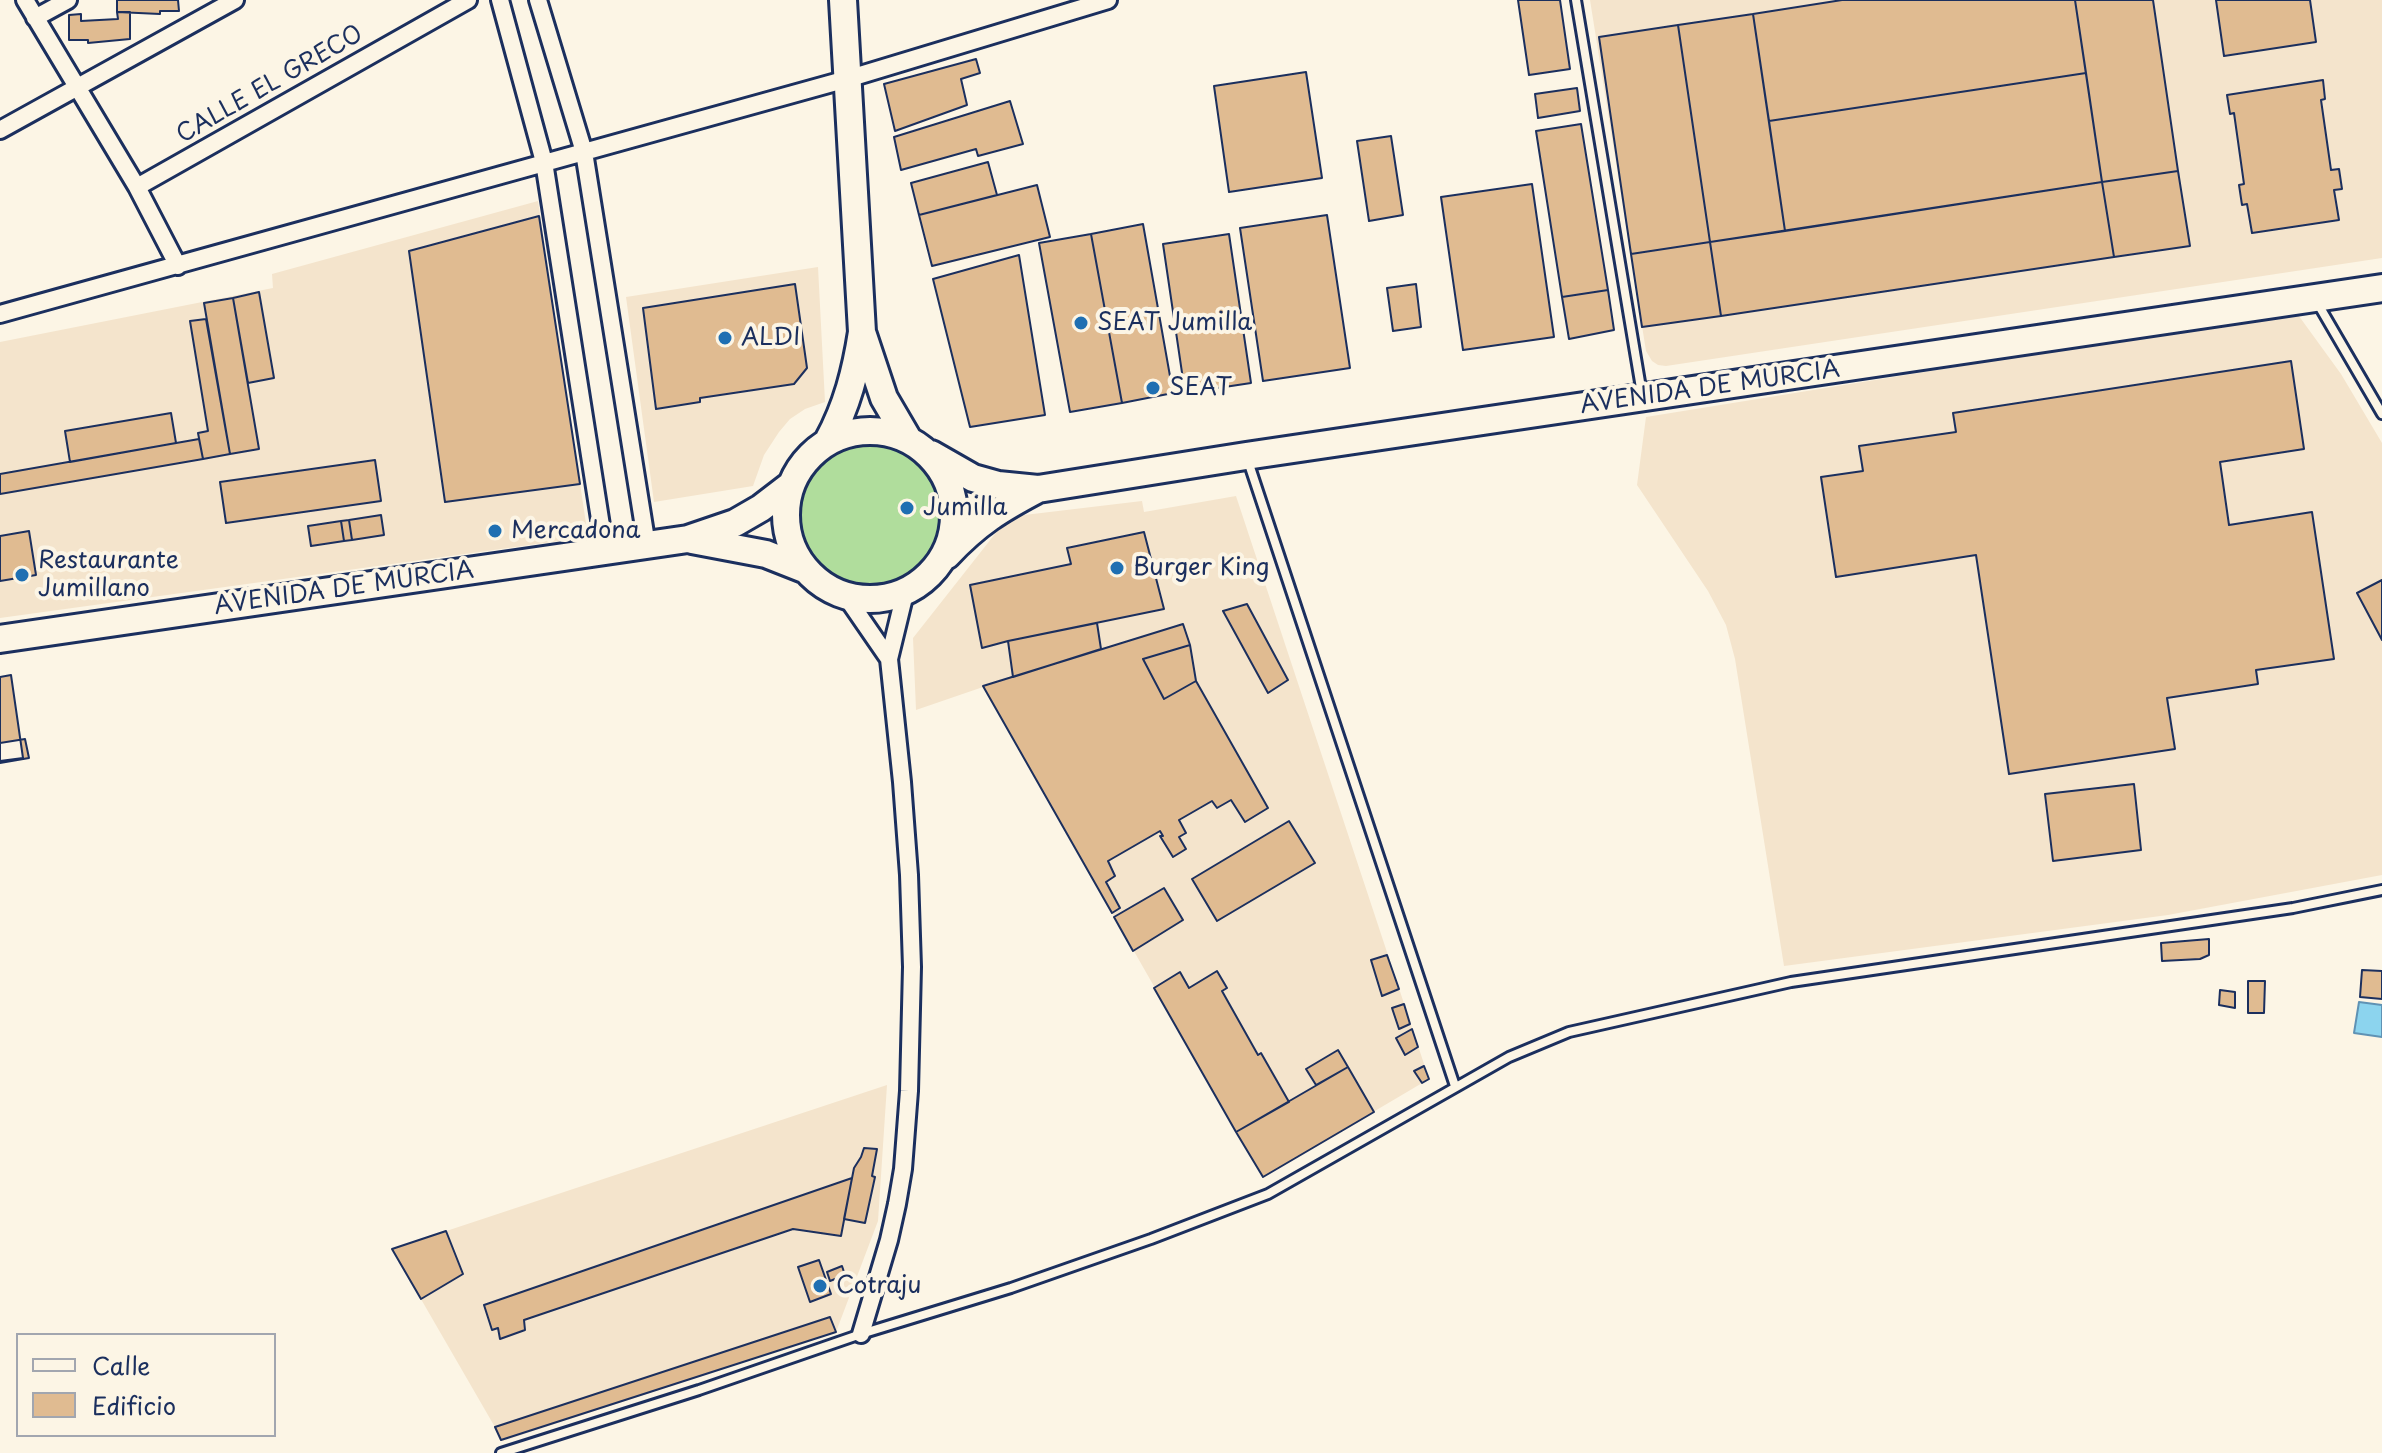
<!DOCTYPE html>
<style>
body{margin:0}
#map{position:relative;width:2382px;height:1453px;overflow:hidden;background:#fcf5e5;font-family:"Playpen Sans",sans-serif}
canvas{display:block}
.legend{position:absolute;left:16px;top:1333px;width:260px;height:104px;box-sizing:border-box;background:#fcf5e5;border:2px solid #a2a6af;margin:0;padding:10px 14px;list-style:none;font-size:24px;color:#1b2f5e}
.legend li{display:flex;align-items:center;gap:16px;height:40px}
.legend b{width:40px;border:2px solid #a2a6af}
</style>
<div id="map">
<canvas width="2382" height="1453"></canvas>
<ul class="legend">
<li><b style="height:10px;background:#fcf5e5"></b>Calle</li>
<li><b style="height:22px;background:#e0bb91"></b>Edificio</li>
</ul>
</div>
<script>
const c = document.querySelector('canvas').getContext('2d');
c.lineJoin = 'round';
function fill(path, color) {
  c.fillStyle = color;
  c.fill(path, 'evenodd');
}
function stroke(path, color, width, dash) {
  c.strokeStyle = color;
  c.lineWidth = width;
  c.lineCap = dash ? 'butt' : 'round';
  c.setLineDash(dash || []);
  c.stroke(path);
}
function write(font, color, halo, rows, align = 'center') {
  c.font = font + ' "Playpen Sans",sans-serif';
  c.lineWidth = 8;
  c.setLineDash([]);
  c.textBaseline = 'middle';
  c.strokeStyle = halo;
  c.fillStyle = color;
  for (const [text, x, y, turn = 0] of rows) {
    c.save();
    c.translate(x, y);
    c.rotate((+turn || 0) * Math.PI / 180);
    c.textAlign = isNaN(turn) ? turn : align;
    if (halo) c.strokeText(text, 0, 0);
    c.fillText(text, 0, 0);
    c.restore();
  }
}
fill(new Path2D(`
 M1590 0H2382V258L1666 366 1658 365 1652 361 1646 351Z
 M538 201 588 537 0 618V342L273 288 272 274Z
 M818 267 825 402 805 409 790 419 779 432 764 455 753 486 654 502 626 297Z
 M2296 312 2341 374 2382 443V875L2168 915 1784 966 1735 659 1726 625 1708 591 1637 485 1646 417Z
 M1236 496 1429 1079 1263 1177 983 687 916 710 913 638 1002 525 1016 516 1142 501 1144 512Z
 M887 1085 878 1221 836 1332 503 1441 392 1249Z`), '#f4e4cc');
fill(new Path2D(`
 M801 515a70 70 0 1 1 140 0a70 70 0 1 1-140 0Z`), '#b0dd9c');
const water = new Path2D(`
 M2359 1002 2382 1005V1037L2354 1033Z`);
fill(water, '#8cd4ee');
stroke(water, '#5f92b4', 2);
const building = new Path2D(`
 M117 0H178L179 11H160V14L117 12Z
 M1518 0H1560L1570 69 1529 75Z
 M1842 0H2075L2086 73 1769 121 1753 14Z
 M2075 0H2153L2178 171 2102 182Z
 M2216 0H2310L2316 42 2224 56Z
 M117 12H130V39L88 43V40H69V15L81 14V21L118 19Z
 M1753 14 1785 231 1710 242 1678 25Z
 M1678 25 1710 242 1631 254 1599 37Z
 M976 59 980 73 961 79 967 105 895 131 884 84Z
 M1306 72 1322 178 1229 192 1214 86Z
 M2086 73 2102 182 1785 231 1769 121Z
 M2323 80 2325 99 2321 100 2331 170 2339 169 2342 189 2334 190 2339 220 2252 233 2247 204 2242 205 2239 185 2244 184 2234 113 2230 114 2227 95Z
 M1577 88 1580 111 1538 118 1535 94Z
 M1010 101 1023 144 978 156 976 149 901 170 894 137Z
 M1581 124 1608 290 1562 297 1536 131Z
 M1391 136 1403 215 1369 221 1357 141Z
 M988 162 997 195 919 215 911 183Z
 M2178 171 2190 246 2114 257 2102 182Z
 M2102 182 2114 257 1721 316 1710 242Z
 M1532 184 1554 337 1463 350 1441 197Z
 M1037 185 1050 237 932 266 919 215Z
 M1327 215 1350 368 1263 381 1240 228Z
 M539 216 580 484 445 502 409 251Z
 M1143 224 1173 393 1122 403 1091 234Z
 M1091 234 1122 403 1070 412 1039 243Z
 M1229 234 1251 383 1185 393 1163 244Z
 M1710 242 1721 316 1642 327 1631 254Z
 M1019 255 1045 415 970 427 933 279Z
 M795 284 807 368 794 384 700 398V402L656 409 643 308Z
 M1416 284 1421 327 1393 331 1387 288Z
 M1608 290 1614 330 1569 339 1562 297Z
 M259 292 274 378 248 383 233 298Z
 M233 298 259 449 230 454 204 303Z
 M206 319 230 454 203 459 198 433 208 431 190 321Z
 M2291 361 2304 449 2220 462 2229 525 2312 512 2334 659 2256 670 2258 684 2167 698 2175 749 2009 774 1976 555 1836 577 1821 477 1863 471 1859 446 1956 432 1953 413Z
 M171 413 176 443 70 462 65 431Z
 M199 439 203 459 0 494V474Z
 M375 460 381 501 226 523 220 482Z
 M381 515 384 535 352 540 349 520Z
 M349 520 352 540 344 541 341 521Z
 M341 521 344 541 311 546 308 526Z
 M29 531 36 575 0 581V536Z
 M1144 532 1164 609 1008 641 982 648 970 585 1071 564 1067 548Z
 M2382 580V640L2357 593Z
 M1247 604 1288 680 1268 693 1223 611Z
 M1097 623 1101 649 1013 677 1008 641Z
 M1183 624 1190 645 1143 659 1164 699 1196 681 1268 808 1245 822 1231 800 1217 808 1212 801 1179 820 1186 833 1179 837 1186 849 1173 857 1160 836H1163L1160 831 1108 861 1115 876 1106 882 1120 908 1112 913 983 686Z
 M1190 645 1196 681 1164 699 1143 659Z
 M11 675 23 758 0 761V677Z
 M25 739 29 758 0 763V743Z
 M2134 784 2141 850 2053 861 2045 794Z
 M1289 821 1315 863 1217 921 1192 879Z
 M1164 888 1183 920 1133 951 1114 917Z
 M2209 939V955L2200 959 2162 961 2161 943Z
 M1387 955 1399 989 1382 996 1371 960Z
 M2362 970 2382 971V999L2360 997Z
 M1217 971 1227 988 1222 991 1258 1055 1261 1053 1289 1102 1236 1132 1154 988 1180 972 1189 988Z
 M2248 981H2265L2264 1013H2248Z
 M2220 990 2235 992V1008L2219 1005Z
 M1404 1004 1410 1024 1399 1029 1392 1008Z
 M1412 1029 1418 1047 1405 1055 1396 1038Z
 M1338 1050 1348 1067 1316 1085 1306 1069Z
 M1424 1066 1429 1079 1422 1083 1414 1071Z
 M1348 1067 1374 1112 1263 1177 1236 1132Z
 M864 1148 877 1149 872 1176 875 1177 865 1223 844 1219 854 1168 861 1157Z
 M852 1178 841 1236 793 1229 524 1320 525 1330 500 1339 498 1328 492 1330 484 1305Z
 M446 1231 463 1274 421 1299 392 1249Z
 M819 1260 831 1294 810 1302 798 1267Z
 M842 1266 845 1275 830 1281 827 1272Z
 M830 1317 836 1332 501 1440 495 1427Z`);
fill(building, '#e0bb91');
stroke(building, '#1b2f5e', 2);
const lane = new Path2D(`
 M1576 0 1642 394
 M2318 304 2382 414
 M1248 461 1455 1086
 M501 1453 699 1390 861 1334 1011 1288 1151 1239 1268 1194 1509 1057 1569 1032 1791 982 2293 908 2382 890`);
const street = new Path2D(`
 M25 0 137 187 178 266
 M500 0 544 162 605 551
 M538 0 584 152 647 546
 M35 18 68 0
 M0 130 235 0
 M137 187 468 0
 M0 314 847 79 1108 0
 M847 598 889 659
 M861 1334 889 1240 897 1204 903 1169 909 1091 912 967 909 875 902 782 889 659 905 593`);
const primary = new Path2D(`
 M863 335 884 398 908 439
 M786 515a84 84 0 1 1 168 0a84 84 0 1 1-168 0Z
 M828 441C847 406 856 371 862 332L843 0
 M931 454 973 478 998 485 1038 489 1246 456 2382 288
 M692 540 766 554 804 569
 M947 555C977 523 1000 509 1038 489
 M0 639 688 539 735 523 761 508 791 485`);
stroke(lane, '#1b2f5e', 14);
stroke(street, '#1b2f5e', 22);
stroke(primary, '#1b2f5e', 32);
stroke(lane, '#fcf5e5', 8);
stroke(street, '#fcf5e5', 16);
stroke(primary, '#fcf5e5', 26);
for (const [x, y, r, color] of [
 [1081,323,8,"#1f6fb2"],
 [725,338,8,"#1f6fb2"],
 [1153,388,8,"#1f6fb2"],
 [907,508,8,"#1f6fb2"],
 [495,531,8,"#1f6fb2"],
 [1117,568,8,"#1f6fb2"],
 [22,575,8,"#1f6fb2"],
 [820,1286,8,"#1f6fb2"]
]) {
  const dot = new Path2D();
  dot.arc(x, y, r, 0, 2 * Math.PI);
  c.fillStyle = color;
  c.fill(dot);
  stroke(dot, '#fcf5e5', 3);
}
write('24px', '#1b2f5e', '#fcf5e5', [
 ["CALLE EL GRECO",270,85,-30],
 ["AVENIDA DE MURCIA",1710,388,-8],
 ["AVENIDA DE MURCIA",344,589,-8]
]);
write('24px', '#1b2f5e', '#fcf5e5', [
 ["SEAT Jumilla",1097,323],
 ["ALDI",741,338],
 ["SEAT",1169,388],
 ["Jumilla",923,508],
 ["Mercadona",511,531],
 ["Restaurante",38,561],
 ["Jumillano",38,589],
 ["Burger King",1133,568],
 ["Cotraju",836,1286]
], 'left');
</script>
